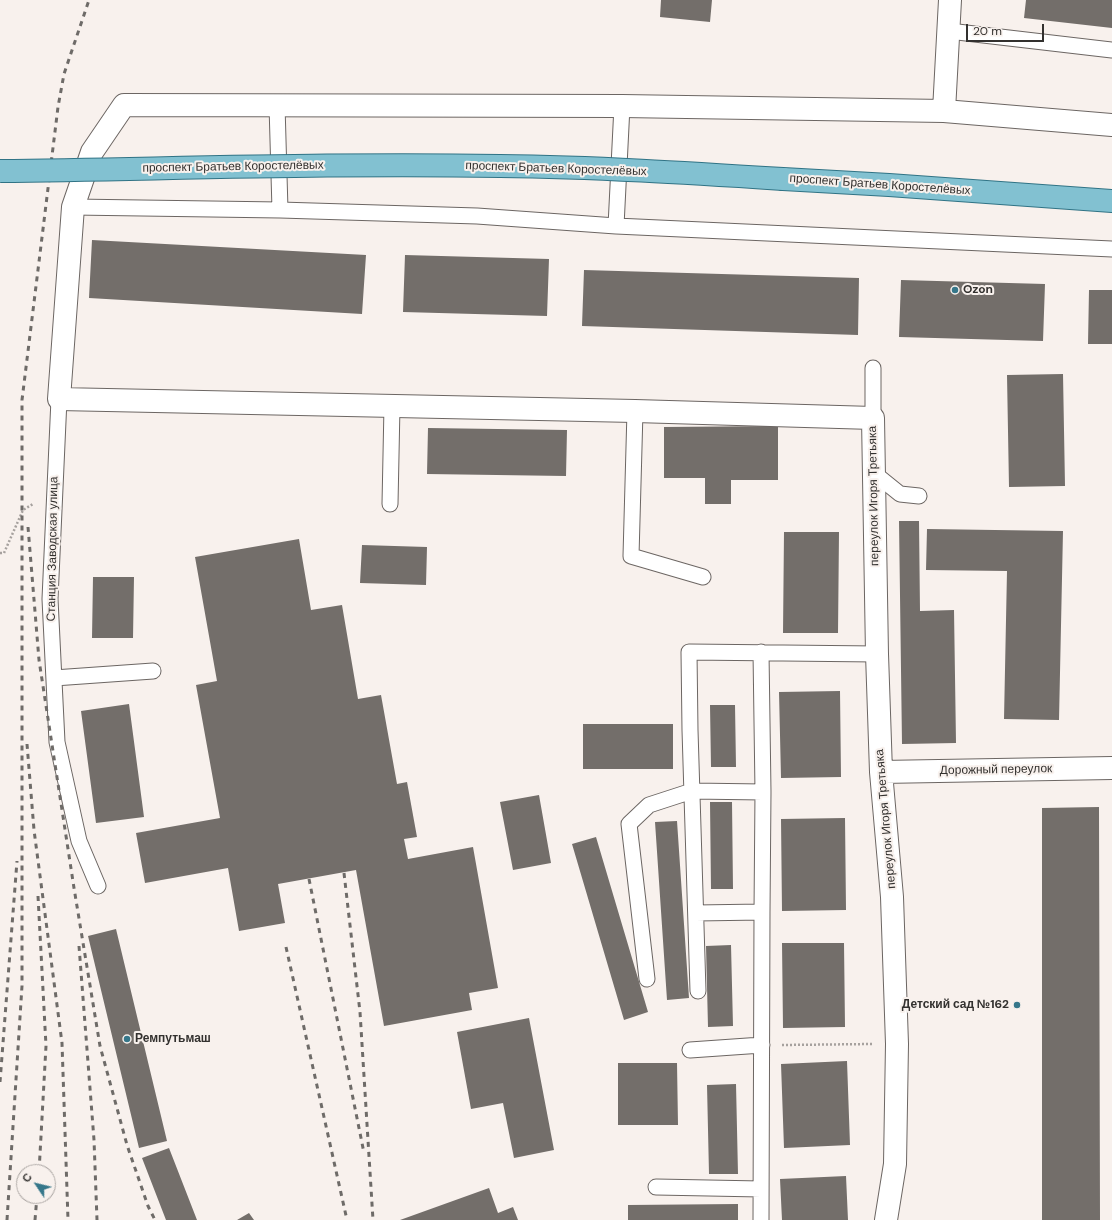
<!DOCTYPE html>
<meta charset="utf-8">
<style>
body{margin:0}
#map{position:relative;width:1112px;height:1220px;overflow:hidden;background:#f8f1ed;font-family:"DM Sans",sans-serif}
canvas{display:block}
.north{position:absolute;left:16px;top:1164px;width:40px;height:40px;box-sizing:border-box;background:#f8f1ed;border:1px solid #a9a4a1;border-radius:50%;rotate:305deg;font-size:11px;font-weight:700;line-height:16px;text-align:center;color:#33312f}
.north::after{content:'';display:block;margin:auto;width:14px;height:18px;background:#36778a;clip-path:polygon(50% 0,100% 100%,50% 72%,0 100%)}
.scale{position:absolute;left:966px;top:24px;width:78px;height:18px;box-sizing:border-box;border:2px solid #33312f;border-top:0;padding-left:5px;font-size:12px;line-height:14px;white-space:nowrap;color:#33312f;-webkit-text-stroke:3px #f8f1ed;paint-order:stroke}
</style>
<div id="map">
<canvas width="1112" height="1220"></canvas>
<div class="north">С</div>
<div class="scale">20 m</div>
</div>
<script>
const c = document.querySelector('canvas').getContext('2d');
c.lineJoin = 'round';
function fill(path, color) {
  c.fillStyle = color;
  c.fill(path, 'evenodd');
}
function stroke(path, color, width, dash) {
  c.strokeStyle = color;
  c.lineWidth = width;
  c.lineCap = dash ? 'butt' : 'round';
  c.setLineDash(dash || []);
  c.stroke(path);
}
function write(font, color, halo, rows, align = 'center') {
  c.font = font + ' "DM Sans",sans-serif';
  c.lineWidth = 4;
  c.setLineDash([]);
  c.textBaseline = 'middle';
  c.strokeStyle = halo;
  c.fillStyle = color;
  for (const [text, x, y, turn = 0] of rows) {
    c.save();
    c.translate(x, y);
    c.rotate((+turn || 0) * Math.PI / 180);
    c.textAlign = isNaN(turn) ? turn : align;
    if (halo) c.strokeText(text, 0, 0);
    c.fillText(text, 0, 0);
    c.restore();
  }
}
fill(new Path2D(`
 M661 0H712L710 22 660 17Z
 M1026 0H1112V28L1024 18Z
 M92 240 366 255 362 314 89 298Z
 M405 255 549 259 547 316 403 312Z
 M584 270 859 278 858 335 582 326Z
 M901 280 1045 284 1043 341 899 337Z
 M1089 290H1112V344H1088Z
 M1063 374 1065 486 1009 487 1007 375Z
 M778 426V480H731V504H705V478H664V427Z
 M428 428 567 430 566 476 427 474Z
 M899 521H919L920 611 954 610 956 743 902 744Z
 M927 529 1063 531 1059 720 1004 719 1007 571 926 570Z
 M784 532H839L838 633H783Z
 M299 539 311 610 342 605 358 699 381 695 397 784 407 782 417 837 404 839 408 859 473 847 498 988 469 993 472 1010 384 1026 356 870 278 884 285 923 239 931 228 868 145 883 136 833 220 818 196 685 217 681 195 557Z
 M362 545 427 547 426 585 360 583Z
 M93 577H134L133 638H92Z
 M840 691 841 777 781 778 779 692Z
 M129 704 144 817 96 823 81 711Z
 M710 705H735L736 767H711Z
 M583 724H673V769H583Z
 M539 795 551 863 513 870 500 802Z
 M710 802H732L733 889H711Z
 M1099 807 1100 1220H1042V808Z
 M845 818 846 910 782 911 781 819Z
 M677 821 689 998 667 1000 655 822Z
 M596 837 648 1012 624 1020 572 844Z
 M116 929 167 1141 139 1148 88 936Z
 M782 943H844L845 1027 783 1028Z
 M731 945 733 1026 708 1027 706 946Z
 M529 1018 554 1150 514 1158 503 1103 471 1109 457 1032Z
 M847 1061 850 1145 784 1148 781 1064Z
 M618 1063H677L678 1125H618Z
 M736 1084 738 1174H709L707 1085Z
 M169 1148 197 1220H166L142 1158Z
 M846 1176 848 1220H782L780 1179Z
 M489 1188 498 1213 513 1207 518 1220H400Z
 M738 1204V1220H628V1205Z
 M249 1213 254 1220H237Z`), '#736e6a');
const lane = new Path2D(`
 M949 31 1112 50
 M277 105 280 210
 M73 207 280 210 477 216 616 226 1112 249
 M616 226 622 106
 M59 399 50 599 57 742 79 841 98 886
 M635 411 631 556 703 577
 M873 418V368
 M874 473 900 494 919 496
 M390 504 392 406
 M761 652 763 792
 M54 678 153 671
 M696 913 762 912 761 1220
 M647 979 629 824 649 805 692 791 763 792 762 912
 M698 991 690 730 689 652 877 654
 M690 1050 762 1045
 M656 1187 761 1189`);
const street = new Path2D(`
 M944 111 950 0
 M881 772 1112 768
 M886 1220 895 1164 897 1044 892 897 881 772 877 654 873 418 635 411 59 399 73 207 92 152 124 105 622 106 944 111 1112 125`);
const primary = new Path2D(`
 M783 179 889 185 1112 201`);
stroke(lane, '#6c6663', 17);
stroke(street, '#6c6663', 24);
stroke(primary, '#307385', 24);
stroke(new Path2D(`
 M0 553H4L23 510 33 504
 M782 1045 873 1044`), '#a6a19e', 2.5, [2, 2]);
stroke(lane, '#fff', 15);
stroke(street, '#fff', 22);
stroke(primary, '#82c1d1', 22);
stroke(new Path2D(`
 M28 527 39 660 74 888 100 1046 127 1145 148 1206 155 1220
 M27 744 34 830 62 1043 68 1220
 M344 873 360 1012 373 1220
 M309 879 364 1153
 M38 896 46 1046 39 1172
 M79 946 94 1140 97 1220
 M286 947 347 1220
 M0 1082 17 861
 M7 1220 22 986V400L58 107 64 74 89 0
 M35 1220 37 1196`), '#6e6b68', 3, [5, 5]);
const primaryBridge = new Path2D(`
 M0 171C167 169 333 163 500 166 594 167 689 173 783 179`);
stroke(primaryBridge, '#307385', 24, []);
stroke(primaryBridge, '#82c1d1', 22);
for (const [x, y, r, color] of [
 [955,290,4,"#36778a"],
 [1017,1005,4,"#36778a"],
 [127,1039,4,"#36778a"]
]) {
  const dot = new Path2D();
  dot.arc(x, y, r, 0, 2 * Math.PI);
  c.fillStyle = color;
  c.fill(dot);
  stroke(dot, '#f8f1ed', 1.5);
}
write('12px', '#33312f', '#f8f1ed', [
 ["проспект Братьев Коростелёвых",233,167,-1],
 ["проспект Братьев Коростелёвых",556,169,2],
 ["проспект Братьев Коростелёвых",880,185,4],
 ["переулок Игоря Третьяка",874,496,-91],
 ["Станция Заводская улица",53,549,-89],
 ["Дорожный переулок",996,770,-1],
 ["переулок Игоря Третьяка",886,819,-95]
]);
write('bold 12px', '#33312f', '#f8f1ed', [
 ["Ozon",963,290],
 ["Детский сад №162",1009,1005,"right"],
 ["Ремпутьмаш",135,1039]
], 'left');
</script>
